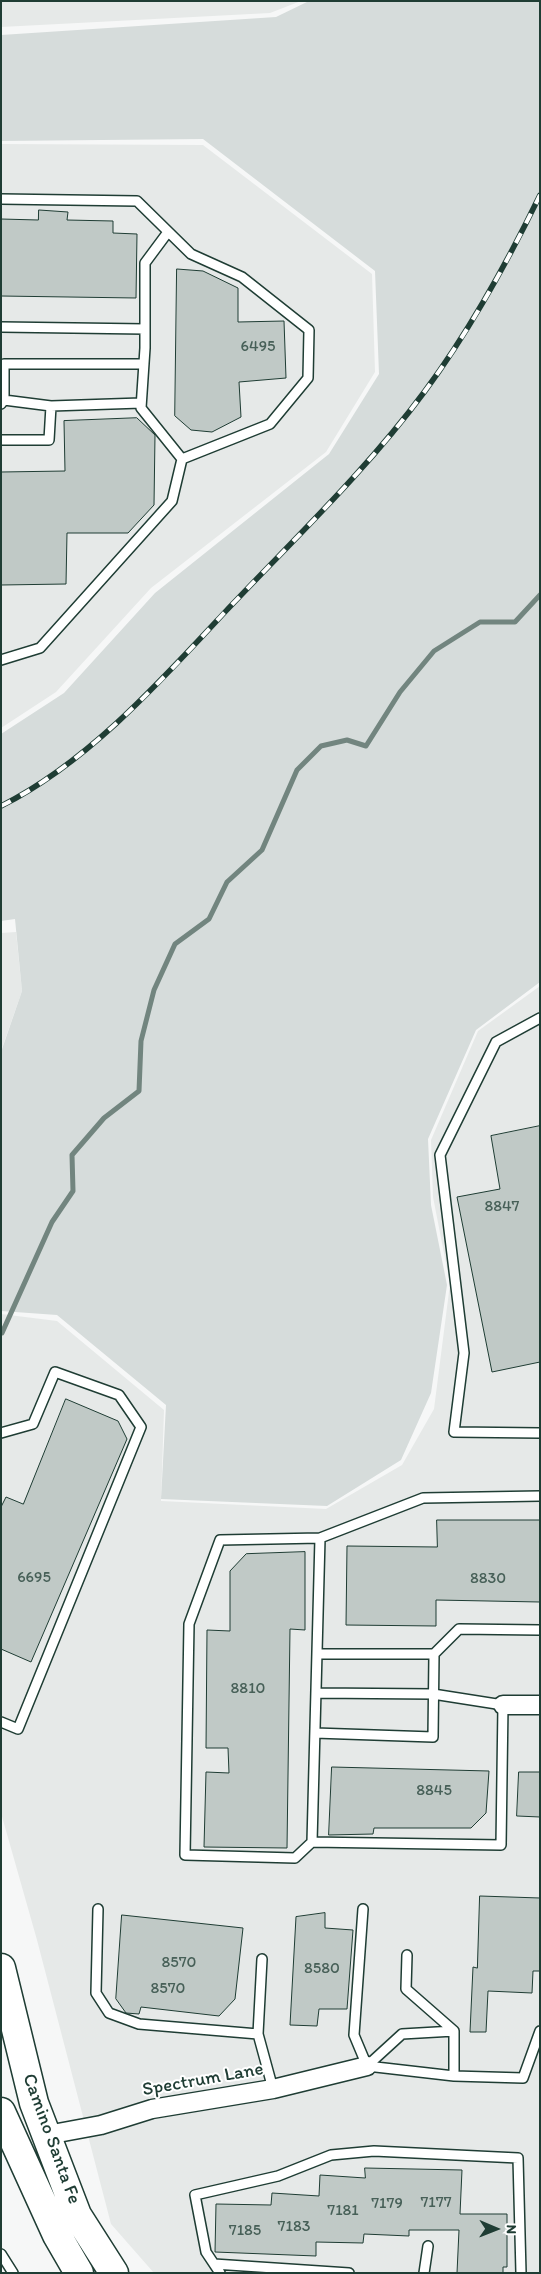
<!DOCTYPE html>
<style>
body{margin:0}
#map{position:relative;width:541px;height:2274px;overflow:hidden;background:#f6f7f7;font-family:Itim,sans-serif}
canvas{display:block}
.frame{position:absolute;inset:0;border:2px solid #1f3d34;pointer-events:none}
.north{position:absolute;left:471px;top:2204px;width:50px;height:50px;-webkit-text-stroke:4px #fff;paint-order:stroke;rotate:91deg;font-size:14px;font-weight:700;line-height:20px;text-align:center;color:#1f3d34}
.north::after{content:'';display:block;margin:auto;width:18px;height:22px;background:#1f3d34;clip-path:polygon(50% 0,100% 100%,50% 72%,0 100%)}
</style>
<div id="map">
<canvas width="541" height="2274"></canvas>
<div class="frame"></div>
<div class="north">N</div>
</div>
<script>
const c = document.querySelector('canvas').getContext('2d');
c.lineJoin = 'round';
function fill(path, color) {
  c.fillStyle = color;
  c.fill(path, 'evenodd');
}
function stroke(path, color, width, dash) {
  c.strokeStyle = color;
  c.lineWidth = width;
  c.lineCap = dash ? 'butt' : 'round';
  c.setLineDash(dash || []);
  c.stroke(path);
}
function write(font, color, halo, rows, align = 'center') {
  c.font = font + ' Itim,sans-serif';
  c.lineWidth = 4;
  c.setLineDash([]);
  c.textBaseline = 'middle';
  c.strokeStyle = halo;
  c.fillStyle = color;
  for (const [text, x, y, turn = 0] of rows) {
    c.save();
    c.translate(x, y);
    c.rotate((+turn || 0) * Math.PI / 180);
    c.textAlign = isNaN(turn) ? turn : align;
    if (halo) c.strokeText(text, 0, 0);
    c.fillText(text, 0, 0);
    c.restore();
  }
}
fill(new Path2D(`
 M1 1H301L270 13 1 27Z
 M1 144 203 145 372 274 375 372 326 452 151 588 56 692 1 728Z
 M16 932 22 991 1 1051V933Z
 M540 986V2273H154L111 2224 37 1940 1 1813V1314L57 1321 164 1410 161 1501 326 1509 402 1465 434 1409 450 1284 433 1197 431 1140 478 1031Z`), '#e6e9e8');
fill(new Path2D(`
 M309 1H540V982L476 1030 428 1139 431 1205 447 1285 431 1393 401 1460 327 1506 161 1499 166 1405 57 1315 1 1311V1052L22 991 15 919 1 921V734L64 693 155 593 329 454 379 374 375 271 203 139 1 141V35L276 17Z`), '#d6dcdb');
stroke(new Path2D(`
 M2 1333 52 1222 73 1191 72 1155 104 1118 139 1091 141 1041 154 990 175 944 209 919 227 882 262 850 297 770 321 746 347 740 366 746 400 692 434 651 480 622H515L540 595`), '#72857f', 5);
const building = new Path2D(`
 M39 210 68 212 67 220 113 221V233L137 234 136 298 1 296V219L38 220Z
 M177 269 203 271 238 288V322L284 321 286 378 239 382 241 417 212 432 191 430 175 416Z
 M137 418 155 435 154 505 128 533H67L66 584 1 585V472L65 471 64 421Z
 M540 1126V1362L492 1372 457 1197 500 1189 491 1136Z
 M66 1399 118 1421 127 1439 31 1662 1 1649V1507L6 1497 23 1504Z
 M437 1520H540V1602L436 1600V1626L346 1625 347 1546 437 1547Z
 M305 1552V1630L290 1629 287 1848 204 1847 206 1772 229 1773 228 1748H206L207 1630 230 1631V1571L246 1554Z
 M332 1767 489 1771 486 1813 471 1828H374L373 1834 329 1835Z
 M519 1772H540V1817L517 1816Z
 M480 1896 540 1898V1971H533L532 1993 488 1991 486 2032H470L473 1967 477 1968Z
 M325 1913V1928L353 1930 347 2009H319L317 2026 290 2025 296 1917Z
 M122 1915 243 1928 235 1999 219 2016 141 2007 139 2014 126 2013 116 1999Z
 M365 2168 462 2170 460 2214H507V2267H503V2273H457L459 2230H409V2236L364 2234 363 2243 316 2242V2256L215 2252 216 2204 271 2205 272 2193 319 2196 320 2175 365 2178Z`);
fill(building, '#c0c9c6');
stroke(building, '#1f3d34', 1);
const service = new Path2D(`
 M1 199 137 201 191 254 242 277 309 330 308 378 270 424 182 459 172 501 40 648 1 660
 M168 232 145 263V348L141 408 182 459
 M1 327 145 329
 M4 400 51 406
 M1 404 4 400V364H144
 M1 440H49L51 406 141 403
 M540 1018 496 1042 440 1155 464 1353 454 1432 540 1433
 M1 1433 33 1424 55 1372 119 1395 141 1427 18 1729 1 1722
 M320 1538 312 1842 295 1858 185 1855 189 1624 220 1540 320 1538 423 1498 540 1496
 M434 1654 459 1629 540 1630
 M315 1733 433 1737 434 1654H317
 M312 1842 501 1845 503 1705 433 1694 316 1693
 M98 1909 96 1993 109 2013 139 2024 258 2034
 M363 1909 354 2035 367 2066
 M407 1955 406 1989 454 2031
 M262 1959 258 2034 273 2089
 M367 2066 402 2034 454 2031V2076L523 2078 540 2031
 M367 2066 454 2076
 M1 2254 13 2273
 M214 2264 349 2273
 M220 2273 206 2252 195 2195 278 2176 331 2155 374 2151 518 2158 521 2273
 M424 2273 428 2246`);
const minor = new Path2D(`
 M503 1705H540
 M47 2135 101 2125 152 2109 273 2089 367 2066`);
const primary = new Path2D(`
 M1 1968 34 2103 77 2215 114 2273
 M1 2112 57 2235 79 2273`);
stroke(service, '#1f3d34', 12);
stroke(minor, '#1f3d34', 21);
stroke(primary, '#1f3d34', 31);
stroke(service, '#fff', 9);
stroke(minor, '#fff', 18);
stroke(primary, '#fff', 28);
const rail = new Path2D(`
 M1 806C87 763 160 682 225 612 293 540 366 471 425 391 470 330 507 263 540 195`);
stroke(rail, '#1f3d34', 5.5);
stroke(rail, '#fff', 4, [11]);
write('16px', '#476058', null, [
 ["6495",258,347],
 ["8847",502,1207],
 ["6695",34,1578],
 ["8830",488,1579],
 ["8810",248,1689],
 ["8845",434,1791],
 ["8570",179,1963],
 ["8580",322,1969],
 ["8570",168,1989],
 ["7177",436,2203],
 ["7179",387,2204],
 ["7181",343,2211],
 ["7183",294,2227],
 ["7185",245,2231]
]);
write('19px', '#1f3d34', '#fff', [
 ["Spectrum Lane",203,2080,-10],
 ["Camino Santa Fe",51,2139,70]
]);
</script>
